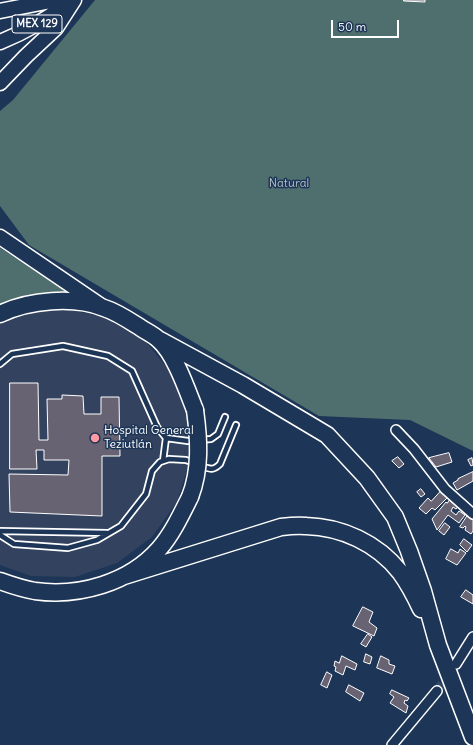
<!DOCTYPE html>
<meta charset="utf-8">
<style>
body{margin:0}
#map{position:relative;width:473px;height:745px;overflow:hidden;background:#1d3557;font-family:Delius,sans-serif}
canvas{display:block}
.scale{position:absolute;left:331px;top:20px;width:68px;height:18px;box-sizing:border-box;border:2px solid #fff;border-top:0;padding-left:5px;font-size:12px;line-height:14px;white-space:nowrap;color:#fff;-webkit-text-stroke:3px #1d3557;paint-order:stroke}
</style>
<div id="map">
<canvas width="473" height="745"></canvas>
<div class="scale">50 m</div>
</div>
<script>
const c = document.querySelector('canvas').getContext('2d');
c.lineJoin = 'round';
function fill(path, color) {
  c.fillStyle = color;
  c.fill(path, 'evenodd');
}
function stroke(path, color, width, dash) {
  c.strokeStyle = color;
  c.lineWidth = width;
  c.lineCap = dash ? 'butt' : 'round';
  c.setLineDash(dash || []);
  c.stroke(path);
}
function write(font, color, halo, rows, align = 'center') {
  c.font = font + ' Delius,sans-serif';
  c.lineWidth = 3;
  c.setLineDash([]);
  c.textBaseline = 'middle';
  c.strokeStyle = halo;
  c.fillStyle = color;
  for (const [text, x, y, turn = 0] of rows) {
    c.save();
    c.translate(x, y);
    c.rotate((+turn || 0) * Math.PI / 180);
    c.textAlign = isNaN(turn) ? turn : align;
    if (halo) c.strokeText(text, 0, 0);
    c.fillText(text, 0, 0);
    c.restore();
  }
}
fill(new Path2D(`
 M63 308 107 318 146 342 173 375 189 416 190 460 177 502 152 537 117 563 75 577 31 576 0 565V321L17 313Z`), '#33435f');
fill(new Path2D(`
 M95 0H473V451L410 420 319 416 29 245 0 206V111L13 100Z
 M0 248 74 295 0 311Z`), '#4f6f6f');
const building = new Path2D(`
 M404 0H425V2L404 1Z
 M10 383H38L39 440H48L47 399H62V395L83 396 84 414H101V397H119L120 456H102V516L10 512 9 474 68 475 69 460H44V450H36L37 469H10Z
 M449 453 452 462 436 467 429 458Z
 M398 457 404 464 399 468 392 461Z
 M472 458 473 465 471 466 468 460Z
 M473 472V481L457 490 453 483 458 480V479Z
 M421 489 425 494 421 497 417 492Z
 M443 489 449 496 435 510 432 508 426 514 419 508 428 498 431 501Z
 M451 498 460 504 456 509 453 507 451 511 456 515 459 511 465 515 459 523 448 515 437 530 432 519 446 502 447 503Z
 M468 515 473 519V531L471 534 465 530 466 527 465 526 463 528 460 527Z
 M445 523 450 527 444 535 439 531Z
 M464 539 472 545 467 552 460 545Z
 M451 549 458 553 460 549 466 553 457 565 446 559Z
 M466 590 473 595V604L461 597Z
 M363 607 373 612 369 622 377 628 374 636 353 626Z
 M368 634 372 637 366 647 361 644Z
 M366 654 372 657 370 664 364 662Z
 M342 656 357 664 355 670 346 666 343 675 335 671 336 667 334 666 335 661 339 663Z
 M381 656 389 660V664L395 666 392 674 377 668Z
 M327 672 332 675 327 688 321 685Z
 M349 685 364 693 360 701 346 692Z
 M392 690 409 698 407 701 405 700 404 703 408 706 406 713 390 703 394 697 390 694Z`);
fill(building, '#676372');
stroke(building, '#fff', 1);
stroke(new Path2D(`
 M437 691 449 673`), '#344968', 9, [9, 4.5]);
const lane = new Path2D(`
 M0 364 12 354 63 346 108 356 132 371 157 427 166 438 188 441 211 439 218 434 225 417
 M163 461 166 438
 M201 466C210 469 213 471 220 464L236 425
 M0 531 107 533
 M0 535 14 544 68 548 97 540 121 526 146 494 152 471 160 462 169 459 186 460 194 463`);
const street = new Path2D(`
 M396 430 414 449 445 489 473 514
 M456 664 473 637
 M392 745 437 691`);
const primary = new Path2D(`
 M0 11 56 0
 M0 42C25 32 48 19 69 2
 M0 83 26 56 56 28 74 0
 M0 237 100 305`);
const highway = new Path2D(`
 M0 314C29 300 74 296 104 308 117 312 130 321 141 328 147 332 154 335 159 340 175 354 187 390 195 410
 M160 340 243 385 327 435 367 478 395 517 409 551 423 591 438 645 473 737
 M124 576 281 527C289 526 298 525 306 526 342 527 377 543 400 572 408 583 415 596 421 609
 M0 581C11 585 23 589 35 591 79 597 129 583 159 549 172 534 181 515 190 497`);
stroke(lane, '#fff', 8);
stroke(street, '#fff', 12);
stroke(primary, '#fff', 17);
stroke(highway, '#fff', 19);
stroke(lane, '#1d3557', 4.5);
stroke(street, '#1d3557', 9);
stroke(primary, '#1d3557', 14);
stroke(highway, '#1d3557', 16);
const highwayBridge = new Path2D(`
 M190 497C201 469 199 439 195 410`);
stroke(highwayBridge, '#fff', 19, []);
stroke(highwayBridge, '#1d3557', 16);
for (const [x, y, r, color] of [
 [95,438,5,"#ff9aa2"]
]) {
  const dot = new Path2D();
  dot.arc(x, y, r, 0, 2 * Math.PI);
  c.fillStyle = color;
  c.fill(dot);
  stroke(dot, '#1d3557', 1.5);
}
for (const [x, y, w] of [
 [37,24,50]
]) {
  const box = new Path2D();
  box.roundRect(x - w / 2, y - 9, w, 18, 3);
  c.fillStyle = '#1d3557';
  c.fill(box);
  stroke(box, '#fff', 1);
}
write('bold 11px', '#fff', null, [
 ["MEX 129",37,24]
]);
write('12px', '#b9c5c5', '#1d3557', [
 ["Natural",289,184]
]);
write('12px', '#fff', '#1d3557', [
 ["Hospital General",104,431],
 ["Teziutlán",104,445]
], 'left');
</script>
